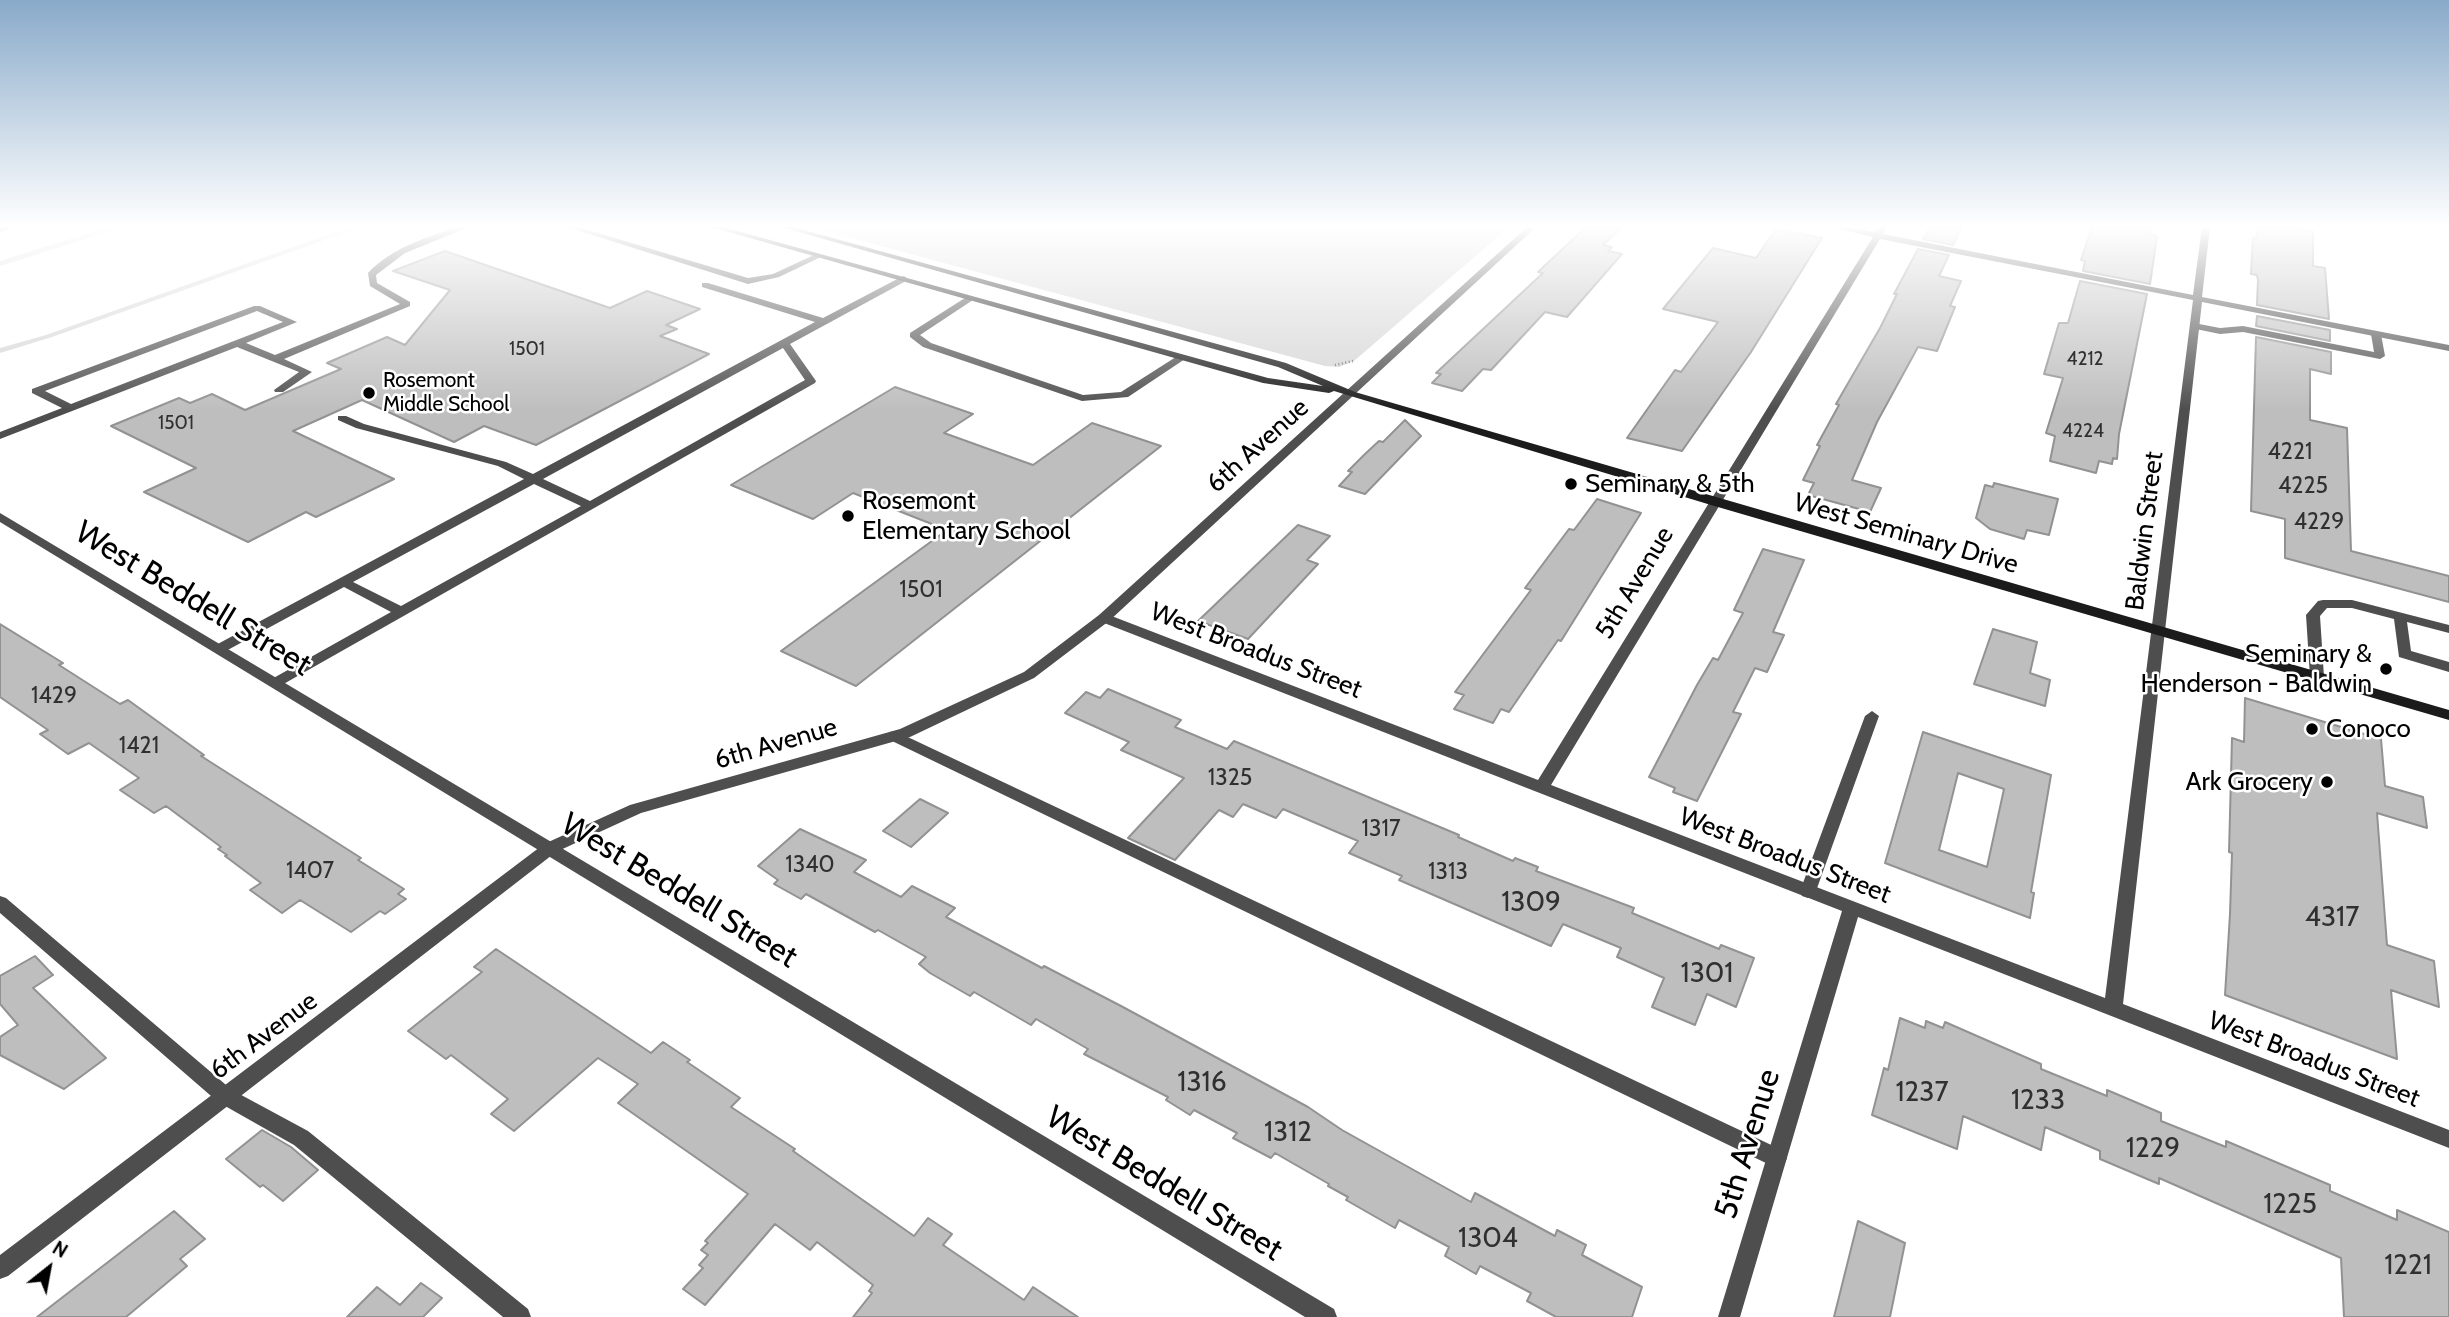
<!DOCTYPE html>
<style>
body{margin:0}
#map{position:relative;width:2449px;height:1317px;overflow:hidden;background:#fff;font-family:Cabin,sans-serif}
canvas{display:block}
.north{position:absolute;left:14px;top:1233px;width:70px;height:70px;-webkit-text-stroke:5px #fff;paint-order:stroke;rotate:31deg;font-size:19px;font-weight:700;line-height:28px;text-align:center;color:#000}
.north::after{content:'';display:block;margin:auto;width:24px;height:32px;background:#000;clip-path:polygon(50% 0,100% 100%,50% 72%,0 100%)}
</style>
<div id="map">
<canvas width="2449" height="1317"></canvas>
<div class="north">N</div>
</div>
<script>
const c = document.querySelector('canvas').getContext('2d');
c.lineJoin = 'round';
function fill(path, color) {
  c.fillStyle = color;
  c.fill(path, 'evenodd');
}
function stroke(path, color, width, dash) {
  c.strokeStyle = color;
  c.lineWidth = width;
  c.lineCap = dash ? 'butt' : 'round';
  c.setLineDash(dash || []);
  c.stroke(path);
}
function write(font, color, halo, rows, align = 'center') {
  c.font = font + ' Cabin,sans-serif';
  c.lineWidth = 5;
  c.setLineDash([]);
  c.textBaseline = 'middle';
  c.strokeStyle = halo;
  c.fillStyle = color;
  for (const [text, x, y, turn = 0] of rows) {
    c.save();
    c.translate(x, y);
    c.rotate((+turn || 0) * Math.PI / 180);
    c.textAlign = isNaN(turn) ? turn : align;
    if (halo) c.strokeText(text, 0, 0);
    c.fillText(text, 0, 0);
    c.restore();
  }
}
fill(new Path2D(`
 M108 227H123L0 266V261Z
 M349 227H361L52 337 0 353V348L46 335Z
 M811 227H1509L1354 361 1339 367 1325 366Z`), '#d5d5d5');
const building = new Path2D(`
 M1586 227H1622L1603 245 1612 247 1608 251 1622 254 1567 317 1545 312 1491 370 1483 369 1462 391 1432 383 1441 374 1436 373 1543 273 1538 272Z
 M1930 227H1962L1953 245 1923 239Z
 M2092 227H2151L2150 233 2157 237 2150 284 2083 271 2085 261 2081 260Z
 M2259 227H2290L2313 231V266L2325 268 2329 319 2257 305 2258 280 2257 275 2251 274 2253 238H2256Z
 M1776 229 1822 238 1751 352 1682 451 1627 438 1675 370 1681 372 1718 322 1663 309 1713 248 1756 258Z
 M1918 249 1949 255 1939 276 1961 281 1950 306 1955 307 1937 351 1918 347 1877 422 1852 480 1881 488 1870 512 1808 495 1814 483 1803 480 1820 446 1817 445 1839 405 1836 404 1880 328 1897 294H1894Z
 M445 251 610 308 647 291 700 309 666 325 677 329 660 336 709 354 536 445 484 426 454 442 362 400 293 431 394 479 316 517 306 512 248 542 144 492 196 468 111 426 179 398 190 403 212 394 245 410 341 369 327 363 387 337 405 345 450 290 393 271Z
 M2080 281 2147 294 2119 434 2117 459 2113 458 2112 464 2099 461 2096 473 2050 461 2055 436 2046 433 2063 378 2044 374 2059 323H2068Z
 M2257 316 2330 330V341L2256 326Z
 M2256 337 2331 352V374L2310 369V420L2347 428 2351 551 2449 576V602L2285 558V519L2251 511Z
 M895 387 973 414 944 433 1033 465 1092 423 1161 446 856 686 781 651 947 530 853 493 813 519 731 485Z
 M1405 420 1421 436 1365 494 1339 486 1352 472 1348 471 1365 454 1379 441 1383 442Z
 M1994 483 2058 499 2049 535 2027 530 2024 539 1990 529 1976 518 1985 485 1993 487Z
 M1597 499 1641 513 1561 641 1558 640 1509 712 1501 709 1493 723 1454 709 1464 695 1455 692 1531 590 1525 588 1569 529 1574 530Z
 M1298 525 1330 536 1307 560 1318 564 1248 639 1198 621Z
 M1763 549 1804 560 1773 632 1784 635 1767 672 1755 668 1733 712 1741 714 1697 801 1673 792 1675 788 1649 777 1697 685 1713 658 1718 660 1743 613 1734 610Z
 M0 624 63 663 59 665 120 704 128 700 204 755 201 756 361 858 358 860 404 889 398 894 406 899 385 914 380 911 351 932 300 900 282 913 250 890 261 883 225 856 227 855 218 849 221 847 166 806 154 813 120 790 139 778 89 743 68 754 40 734 48 730 0 697Z
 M1993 629 2037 642 2030 673 2050 680 2045 706 1974 684Z
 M1108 689 1181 720 1175 727 1227 749 1234 741 1459 835 1458 837 1513 861 1515 858 1538 867 1536 871 1634 908 1632 913 1719 949 1721 945 1754 958 1736 1007 1707 994 1695 1025 1652 1007 1664 978 1617 957 1621 948 1563 924 1551 946 1399 880 1402 876 1349 853 1358 841 1283 809 1276 818 1243 804 1233 817 1219 810 1175 860 1128 838 1184 778 1121 750 1129 742 1065 713 1086 692 1100 698Z
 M2245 698 2381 739 2385 786 2423 797 2427 828 2377 813 2387 945 2434 961 2439 1007 2391 990 2397 1059 2225 995 2230 914 2232 853 2229 852 2232 738 2244 742Z
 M1923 732 2051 775 2031 892 2034 893 2030 918 1885 863ZM1958 773 2004 789 1987 867 1939 850Z
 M920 799 948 813 911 847 883 831Z
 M800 829 866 860 854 872 901 897 912 886 955 908 946 917 1042 968 1044 966 1121 1006 1308 1107 1342 1130 1471 1202 1475 1193 1555 1236 1557 1230 1586 1245 1582 1255 1642 1287 1632 1317H1556L1527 1301 1531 1293 1480 1266 1476 1274 1445 1256 1449 1247 1399 1220 1395 1228 1346 1200 1348 1197 1328 1186 1329 1184 1275 1153 1271 1158 1233 1138 1237 1133 1194 1110 1190 1115 1166 1100 1168 1097 1084 1054 1088 1049 1036 1019 1031 1025 974 992 970 996 930 973 919 964 926 957 878 930 875 932 806 894 801 899 774 884 778 880 758 866Z
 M496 949 651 1053 663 1042 690 1060 687 1062 740 1098 731 1107 795 1149 793 1151 914 1236 928 1218 952 1234 943 1245 1024 1300 1033 1287 1078 1317H853L872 1293 869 1291 873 1285 817 1242 810 1250 775 1224 705 1305 683 1289 703 1268 699 1265 708 1255 701 1250 708 1243 705 1241 748 1194 618 1103 638 1084 598 1058 514 1131 491 1114 508 1099 451 1055 446 1059 408 1031 482 972 474 967Z
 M35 956 53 975 33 988 106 1058 64 1089 0 1055V1037L18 1025 0 1004V976Z
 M1900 1018 1925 1028 1926 1021 1943 1028 1945 1022 2041 1064V1069L2107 1096V1090L2161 1113V1121L2226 1147V1141L2330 1185V1191L2397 1220V1210L2449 1232V1317H2344L2341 1258 2159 1178V1184L2100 1159V1151L2045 1127 2041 1150 1963 1116 1957 1149 1872 1115 1884 1068 1888 1070Z
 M262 1130 291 1147 318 1170 283 1201 263 1185 260 1187 226 1159Z
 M174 1211 205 1239 180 1259 187 1266 126 1317H37Z
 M1858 1221 1905 1243 1890 1317H1834Z
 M421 1283 442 1298 423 1317H347L377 1287 400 1305Z`);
fill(building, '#bebebe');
stroke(building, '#929292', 2);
stroke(new Path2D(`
 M1335 365 1353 361`), '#707070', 2.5, [1, 2.5]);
fill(new Path2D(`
 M458 227H469L405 253 376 275 377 283 410 302V306L284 359 312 372 283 392H275L274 390 299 372 237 347 0 439V432L62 408 32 393V389L254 306H260L297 322 246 343 275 355 400 304 370 286 368 273C393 247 425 238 458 227ZM257 311 283 322 71 404 45 391Z
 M567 227H578L748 278 773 274 816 254 823 256 779 277 748 284Z
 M903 276 906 277V281L790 344 816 381 815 383 280 686H270L268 683 270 680 391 612 344 587 224 652 219 653 212 649 214 646 524 479 498 466 356 428 338 420V416H346L364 424 506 462 533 474 815 322 702 287V283H708L823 318ZM783 348 805 380 590 501 543 479ZM534 484 581 506 401 606 353 582Z
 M968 296 976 298 920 335 931 343 1083 395 1121 392 1179 355 1188 357 1128 397 1082 401 923 347 910 337V333Z
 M2194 323 2220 328 2243 326 2374 352 2371 334 2376 331 2381 334 2385 356 2380 359 2243 332 2220 334 2191 328V324Z
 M2323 600H2352L2449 625V633L2407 622 2411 651 2449 662V672L2399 657 2394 619 2352 608H2327L2320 616 2324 677 2317 682 2312 680 2310 677 2306 615 2318 601Z
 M1872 711 1879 716 1816 891 1814 896 1808 898 1802 896 1800 891 1865 716Z
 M895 731 1784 1151 1787 1158 1784 1165 1777 1167 1770 1165 890 740 888 736 890 732Z
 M0 896 6 898 232 1090 308 1131 528 1309 531 1317H503L294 1145 218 1102 0 913Z`), '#4e4e4e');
fill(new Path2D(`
 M1831 227H1846L1875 232 1879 227H1887L1883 234 2193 295 2202 227H2210L2202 297 2449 345V351L2202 302 2123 1004 2449 1130V1148L1858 917 1740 1317H1718L1842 911 1099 621 1097 618 1104 614 1109 615 1538 780 1873 237ZM1880 239 2193 300 2105 998 1551 785Z
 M0 513 1334 1309 1337 1317H1305L0 522Z`), '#4e4e4e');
fill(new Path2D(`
 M1527 227H1536L1109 621 1034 678 910 737 641 813 556 852 8 1276 0 1279V1255L544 844 630 805 900 729 1024 672 1099 615Z`), '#4e4e4e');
fill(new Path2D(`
 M0 227H13L0 232Z
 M711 227H723L1268 378 1323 386 1278 367 781 227H793L1286 363 1355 392 2449 710V720L1711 505 1334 391 1329 393 1263 383Z`), '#1b1b1b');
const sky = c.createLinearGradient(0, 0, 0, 411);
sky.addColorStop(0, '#89aaca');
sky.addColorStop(0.55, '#fff');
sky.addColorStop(1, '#ffffff00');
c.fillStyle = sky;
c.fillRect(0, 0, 2449, 411);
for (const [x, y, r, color] of [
 [369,393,7,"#000"],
 [1571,484,7,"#000"],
 [848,516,7,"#000"],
 [2386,669,7,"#000"],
 [2312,729,7,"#000"],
 [2327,782,7,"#000"]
]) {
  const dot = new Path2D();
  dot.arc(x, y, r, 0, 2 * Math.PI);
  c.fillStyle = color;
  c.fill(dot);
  stroke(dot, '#fff', 2.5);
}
write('19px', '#303030', null, [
 ["1501",527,349],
 ["4212",2085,359],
 ["1501",176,423],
 ["4224",2083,431]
]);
write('21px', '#000', '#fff', [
 ["Rosemont",383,381],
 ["Middle School",383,405]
], 'left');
write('23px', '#303030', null, [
 ["4221",2290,452],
 ["4225",2303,486],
 ["4229",2319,522],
 ["1501",921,590],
 ["1429",54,696],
 ["1421",139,746],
 ["1325",1230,778],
 ["1317",1381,829],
 ["1340",810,865],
 ["1407",310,871],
 ["1313",1448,872]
]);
write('26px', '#000', '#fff', [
 ["6th Avenue",1258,446,-42],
 ["Baldwin Street",2145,531,-83],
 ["West Seminary Drive",1906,534,16],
 ["5th Avenue",1635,583,-59],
 ["West Broadus Street",1256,651,21],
 ["6th Avenue",776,744,-16],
 ["West Broadus Street",1785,856,21],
 ["6th Avenue",264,1036,-37],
 ["West Broadus Street",2314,1060,21]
]);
write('26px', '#000', '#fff', [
 ["Seminary & 5th",1585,484],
 ["Rosemont",862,501],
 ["Elementary School",862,531],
 ["Seminary &",2372,654,"right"],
 ["Henderson - Baldwin",2372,684,"right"],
 ["Conoco",2326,729],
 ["Ark Grocery",2313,782,"right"]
], 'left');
write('28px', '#303030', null, [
 ["1309",1531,903],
 ["4317",2332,918],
 ["1301",1707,974],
 ["1316",1202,1083],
 ["1237",1922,1093],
 ["1233",2038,1101],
 ["1312",1288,1133],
 ["1229",2153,1149],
 ["1225",2290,1205],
 ["1304",1488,1239],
 ["1221",2408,1266]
]);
write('32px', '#000', '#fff', [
 ["West Beddell Street",193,599,31],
 ["West Beddell Street",679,891,31],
 ["5th Avenue",1748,1144,-73],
 ["West Beddell Street",1164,1184,31]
]);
</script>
